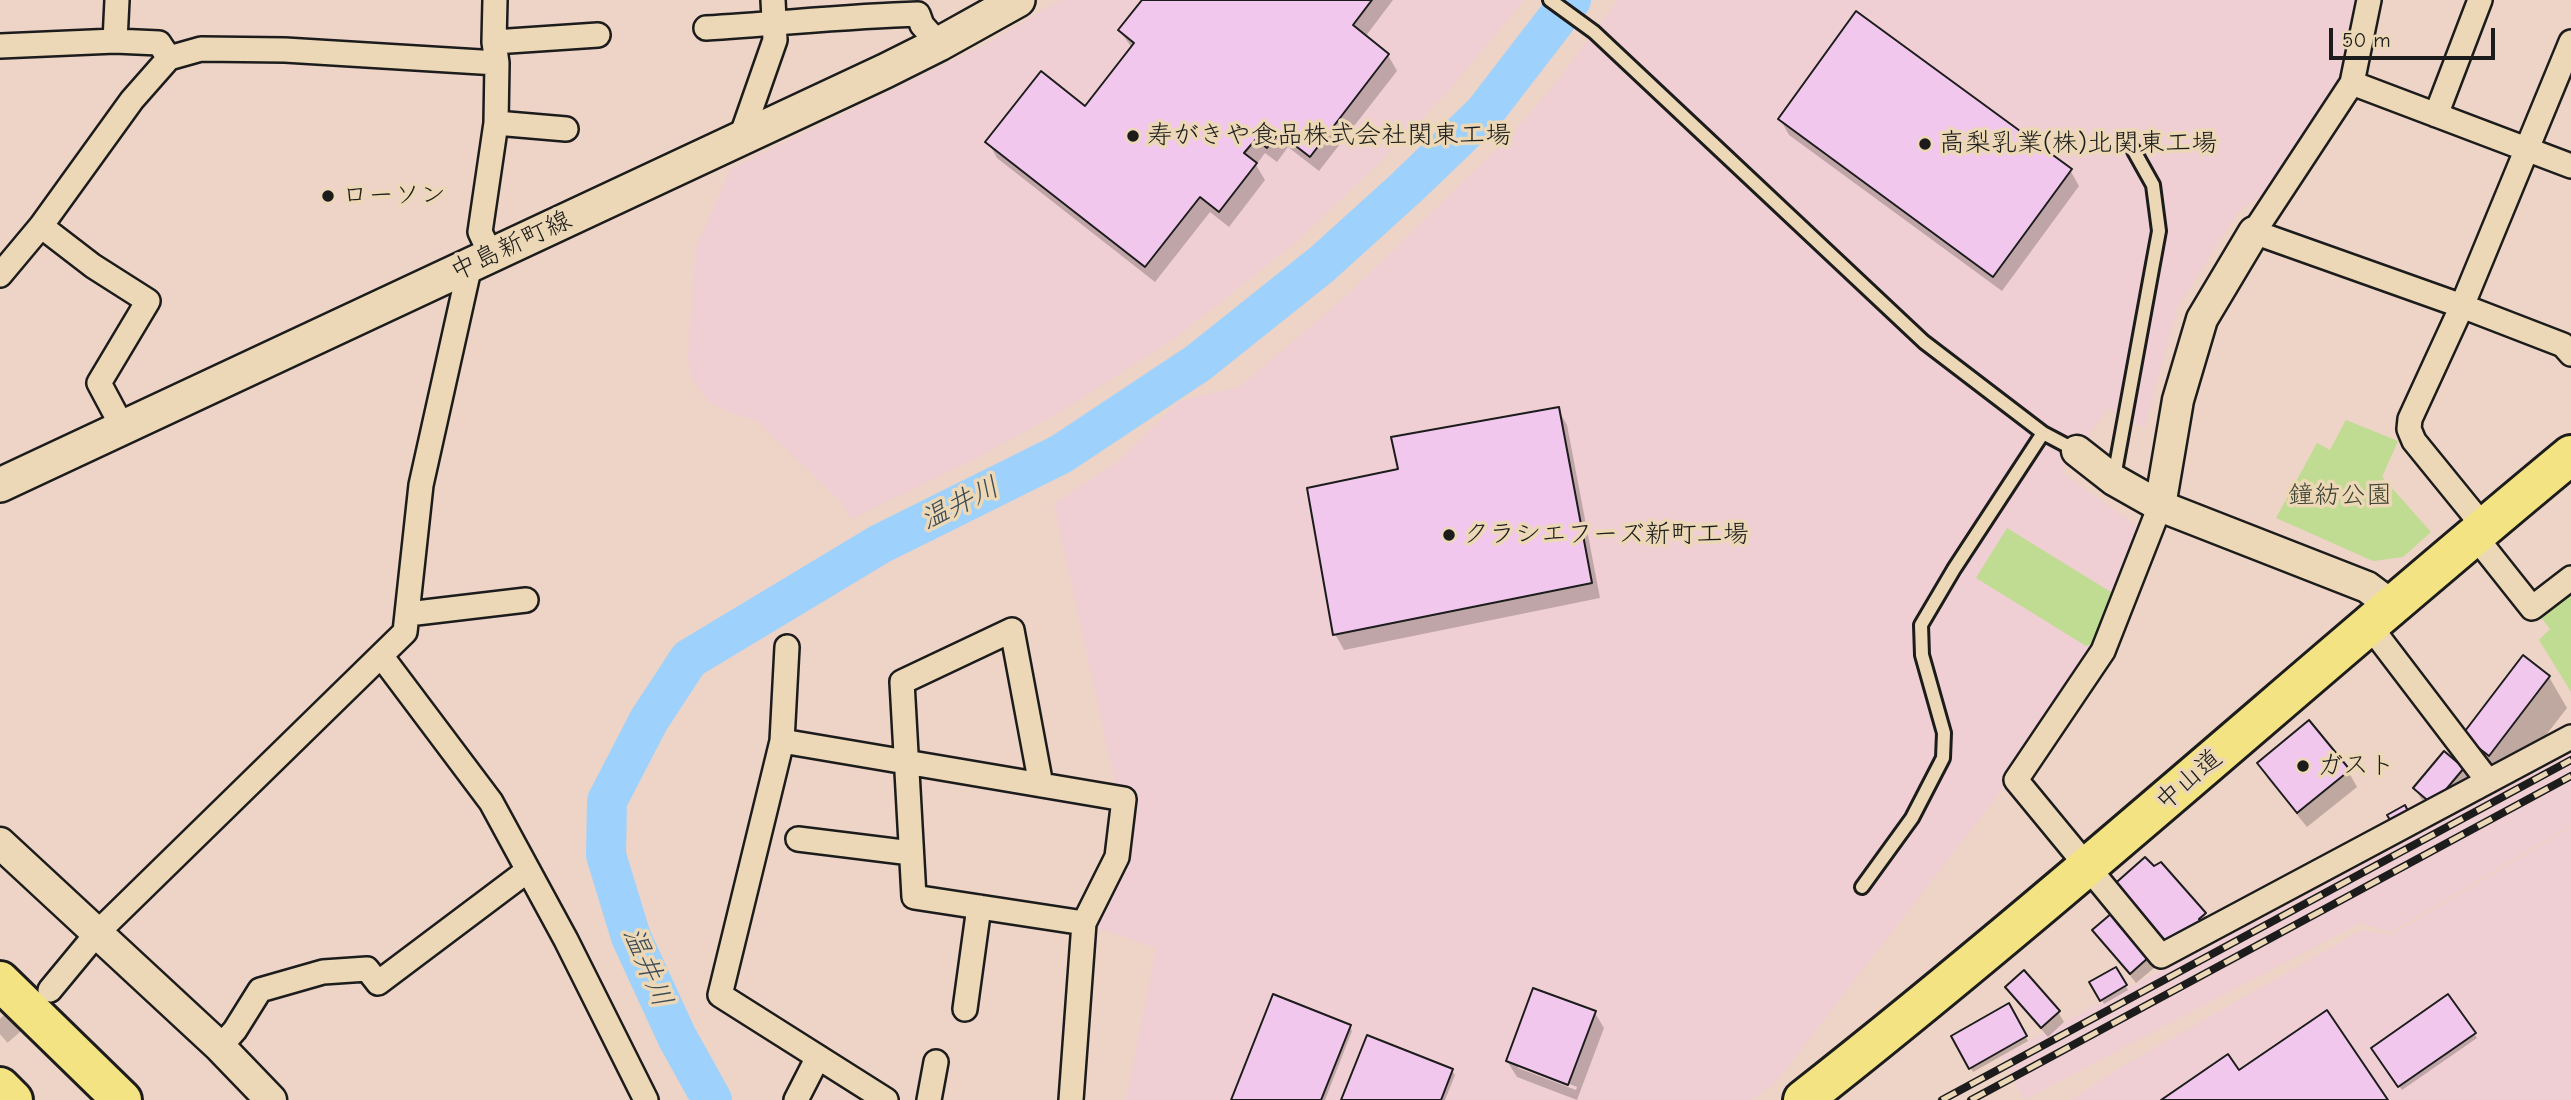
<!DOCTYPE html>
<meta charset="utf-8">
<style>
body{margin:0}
#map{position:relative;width:2571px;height:1100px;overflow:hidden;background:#eed3c7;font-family:"Comic Neue",sans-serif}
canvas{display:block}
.scale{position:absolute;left:2329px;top:28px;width:166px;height:32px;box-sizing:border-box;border:4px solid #1c1c1c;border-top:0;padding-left:9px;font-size:21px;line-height:24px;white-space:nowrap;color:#1c1c1c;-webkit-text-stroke:5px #ecd8b6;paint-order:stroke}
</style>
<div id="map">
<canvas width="2571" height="1100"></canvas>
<div class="scale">50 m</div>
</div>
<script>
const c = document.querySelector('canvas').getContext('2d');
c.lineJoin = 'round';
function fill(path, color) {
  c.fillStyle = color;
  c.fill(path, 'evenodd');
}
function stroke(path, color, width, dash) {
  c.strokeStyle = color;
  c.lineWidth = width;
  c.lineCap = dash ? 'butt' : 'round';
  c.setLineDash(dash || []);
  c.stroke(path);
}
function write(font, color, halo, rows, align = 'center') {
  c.font = font + ' "Comic Neue","Klee One",sans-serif';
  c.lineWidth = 7;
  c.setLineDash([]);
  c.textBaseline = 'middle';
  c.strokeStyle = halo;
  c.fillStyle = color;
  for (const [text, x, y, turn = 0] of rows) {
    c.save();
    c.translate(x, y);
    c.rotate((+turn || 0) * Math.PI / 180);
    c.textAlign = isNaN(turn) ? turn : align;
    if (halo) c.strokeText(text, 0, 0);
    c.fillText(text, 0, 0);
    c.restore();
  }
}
fill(new Path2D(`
 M1060 0H1524L1451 88 1380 162 1296 242 1179 335 1067 408 977 458 851 519 841 502 757 421 729 412 709 402 692 379 688 357 696 247 731 169 988 43Z
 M1618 0H2356L2340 78 2276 187 2240 209 2178 306 2144 428 2108 408 2061 472 2142 530 2098 649 2007 783 1775 1083 1751 1100H1126L1156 948 1095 927 1129 845 1135 791 1116 788 1054 504 1118 461 1179 401 1239 387 1343 299 1506 140 1555 84Z
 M2571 750V825L2391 932 2360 923 2024 1100 2001 1056Z
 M2571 827V1100H2071L2116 1070 2362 930 2391 935Z`), '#efcfd3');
fill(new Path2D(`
 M2346 420 2398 441 2382 477 2431 532 2403 557 2373 561 2276 518 2317 443 2330 450Z
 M2007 528 2114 594 2095 643 2086 646 1976 578Z
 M2571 584V692L2539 640 2550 629 2536 611Z`), '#c0db92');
fill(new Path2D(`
 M1144 0H1393L1365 37 1388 55 1397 71 1319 171 1288 147 1277 162 1265 153 1256 165 1265 180 1229 227 1210 212 1155 282 997 158 988 142 1085 108 1132 48 1120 31Z
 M1780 119 2070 170 2079 186 2002 291 1789 135Z
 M1558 409 1567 425 1600 598 1344 650 1335 634 1400 470Z
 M2524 657 2549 677 2567 708 2507 785 2481 765 2464 735Z
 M2259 763 2348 771 2357 787 2307 827 2268 779Z
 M2463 769 2469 779 2439 814 2421 799 2415 788Z
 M2204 914 2207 918 2201 924 2162 947Z
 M2112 915 2154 968 2136 983 2094 930Z
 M2116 969 2128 990 2104 1004 2092 983Z
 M2007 987 2058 1012 2064 1022 2048 1037 2013 997Z
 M2008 1006 2028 1041 1973 1072 1953 1037Z
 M1595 1013 1604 1028 1577 1100 1517 1077 1507 1061ZM1518 1064 1577 1087 1576 1090 1518 1068Z
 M1350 1026 1352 1031 1325 1100H1233Z
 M2474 1034 2477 1038 2402 1090 2376 1052Z
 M1452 1071 1455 1075 1445 1100H1343Z`), '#0003');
stroke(new Path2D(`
 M712 1100 677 1037 631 937 606 855 607 801 649 720 689 659 880 544 1061 454 1198 363 1322 264 1406 188 1484 113 1571 0`), '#9ed2fc', 40);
const building = new Path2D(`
 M1142 0H1372L1353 25 1389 54 1310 157 1279 133 1267 148 1256 139 1244 153 1257 163 1219 212 1200 197 1145 267 985 142 1041 71 1085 106 1134 43 1118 30Z
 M1856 11 2072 169 1993 277 1778 119Z
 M1559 407 1592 583 1333 635 1307 488 1398 469 1391 437Z
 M2523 655 2550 676 2489 756 2462 735Z
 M2309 720 2350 770 2297 813 2257 763Z
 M2444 751 2464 768 2433 805 2413 788Z
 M2405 805 2410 815 2393 825 2387 815Z
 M2145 857 2154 866 2161 862 2206 913 2199 919 2204 924 2173 944 2158 943 2110 888Z
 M2112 913 2149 957 2130 974 2092 930Z
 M2116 967 2127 985 2100 1001 2089 982Z
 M2024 970 2060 1011 2041 1028 2005 987Z
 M1533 988 1596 1011 1568 1085 1506 1061Z
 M1273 994 1351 1025 1321 1100H1231Z
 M2448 994 2476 1033 2398 1087 2371 1048Z
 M2009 1003 2027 1036 1969 1069 1951 1036Z
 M2327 1010 2388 1100H2161L2228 1054 2239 1070Z
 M1367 1035 1453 1069 1441 1100H1341Z`);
fill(building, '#f1c7ee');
stroke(building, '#1c1c1c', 2);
stroke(new Path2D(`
 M0 1034 37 1002`), '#c4aea5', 23, [23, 11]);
const service = new Path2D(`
 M1550 0 1594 32 1924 342 2043 433 2077 451
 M2114 477 2159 231 2153 185 2134 151
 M1862 887 1912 818 1943 758 1944 733 1922 655 1921 625 1954 569 2043 433`);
const minor = new Path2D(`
 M2369 0 2352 83 2254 232 2462 306 2563 345 2571 354
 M706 28C777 24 847 16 918 14L922 25 939 44
 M115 41 117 0
 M494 42 598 35
 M0 46 115 41 159 43 169 58
 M2352 83 2571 166
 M2436 115 2480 0
 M496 123 566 129
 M741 137 775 40 773 0
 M41 226 93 266 148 301 99 383 123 428
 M491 255 480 232 496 123 497 63 494 42 495 0
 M0 275 41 226 132 100 169 58 201 49 285 50 497 63
 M2160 506 2103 651 2016 780 2161 956 2571 737
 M2484 527 2414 441 2409 429 2410 419 2462 306 2571 42
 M2474 535 2532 608 2571 578
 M408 614 526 600
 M2369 625 2488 781
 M787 647 782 741 720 995 886 1100
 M382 657 491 802 566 940 646 1100
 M782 741 1124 799 1117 857 1084 923 1071 1100
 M1041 785 1012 630 902 682 914 897 1084 923
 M798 839 911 853
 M50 990 98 932 405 632 421 485 470 265
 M965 1009 979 907
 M220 1047 235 1030 260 990 323 972 367 969 378 983 527 871
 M796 1100 818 1057
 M929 1100 936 1062`);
const tertiary = new Path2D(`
 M2077 451 2114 480 2160 506 2367 587 2391 605
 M2160 506 2178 400 2202 319 2254 232
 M0 843 220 1047 271 1100`);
const secondary = new Path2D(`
 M0 485 885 71 939 44 1018 0`);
const trunk = new Path2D(`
 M1803 1100C2066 893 2313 668 2571 455`);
const motorway = new Path2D(`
 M0 981 122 1100
 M0 1087 13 1100`);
stroke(service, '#1c1c1c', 18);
stroke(minor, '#1c1c1c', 28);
stroke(tertiary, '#1c1c1c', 35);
stroke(secondary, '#1c1c1c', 38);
stroke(trunk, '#1c1c1c', 44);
stroke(motorway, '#1c1c1c', 44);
stroke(service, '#ecd8b6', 12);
stroke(minor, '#ecd8b6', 23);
stroke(tertiary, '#ecd8b6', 30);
stroke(secondary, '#ecd8b6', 33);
stroke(trunk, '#f4e382', 38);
stroke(motorway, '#f4e382', 38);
const rail = new Path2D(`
 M1942 1100 2571 760
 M1971 1100 2571 776`);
stroke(rail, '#1c1c1c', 8);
stroke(rail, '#ecd8b6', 5, [16]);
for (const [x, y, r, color] of [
 [1133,136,7,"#1c1c1c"],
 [1925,144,7,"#1c1c1c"],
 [328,196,7,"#1c1c1c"],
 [1449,535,7,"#1c1c1c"],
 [2303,766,7,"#1c1c1c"]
]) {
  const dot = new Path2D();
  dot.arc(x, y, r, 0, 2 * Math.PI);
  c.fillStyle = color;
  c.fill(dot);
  stroke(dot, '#ecd8b6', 2.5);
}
write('26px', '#1c1c1c', '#ecd8b6', [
 ["寿がきや食品株式会社関東工場",1147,136],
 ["高梨乳業(株)北関東工場",1939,144],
 ["ローソン",342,196],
 ["クラシエフーズ新町工場",1463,535],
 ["ガスト",2317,766]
], 'left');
write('26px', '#1c1c1c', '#ecd8b6', [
 ["中島新町線",511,246,-25],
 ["中山道",2189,780,-41]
]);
write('26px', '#3d4234', '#ecd8b6', [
 ["鐘紡公園",2340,496]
]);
write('italic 28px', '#3c4a54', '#ecd8b6', [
 ["温井川",960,504,-26],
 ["温井川",647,967,67]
]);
</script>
